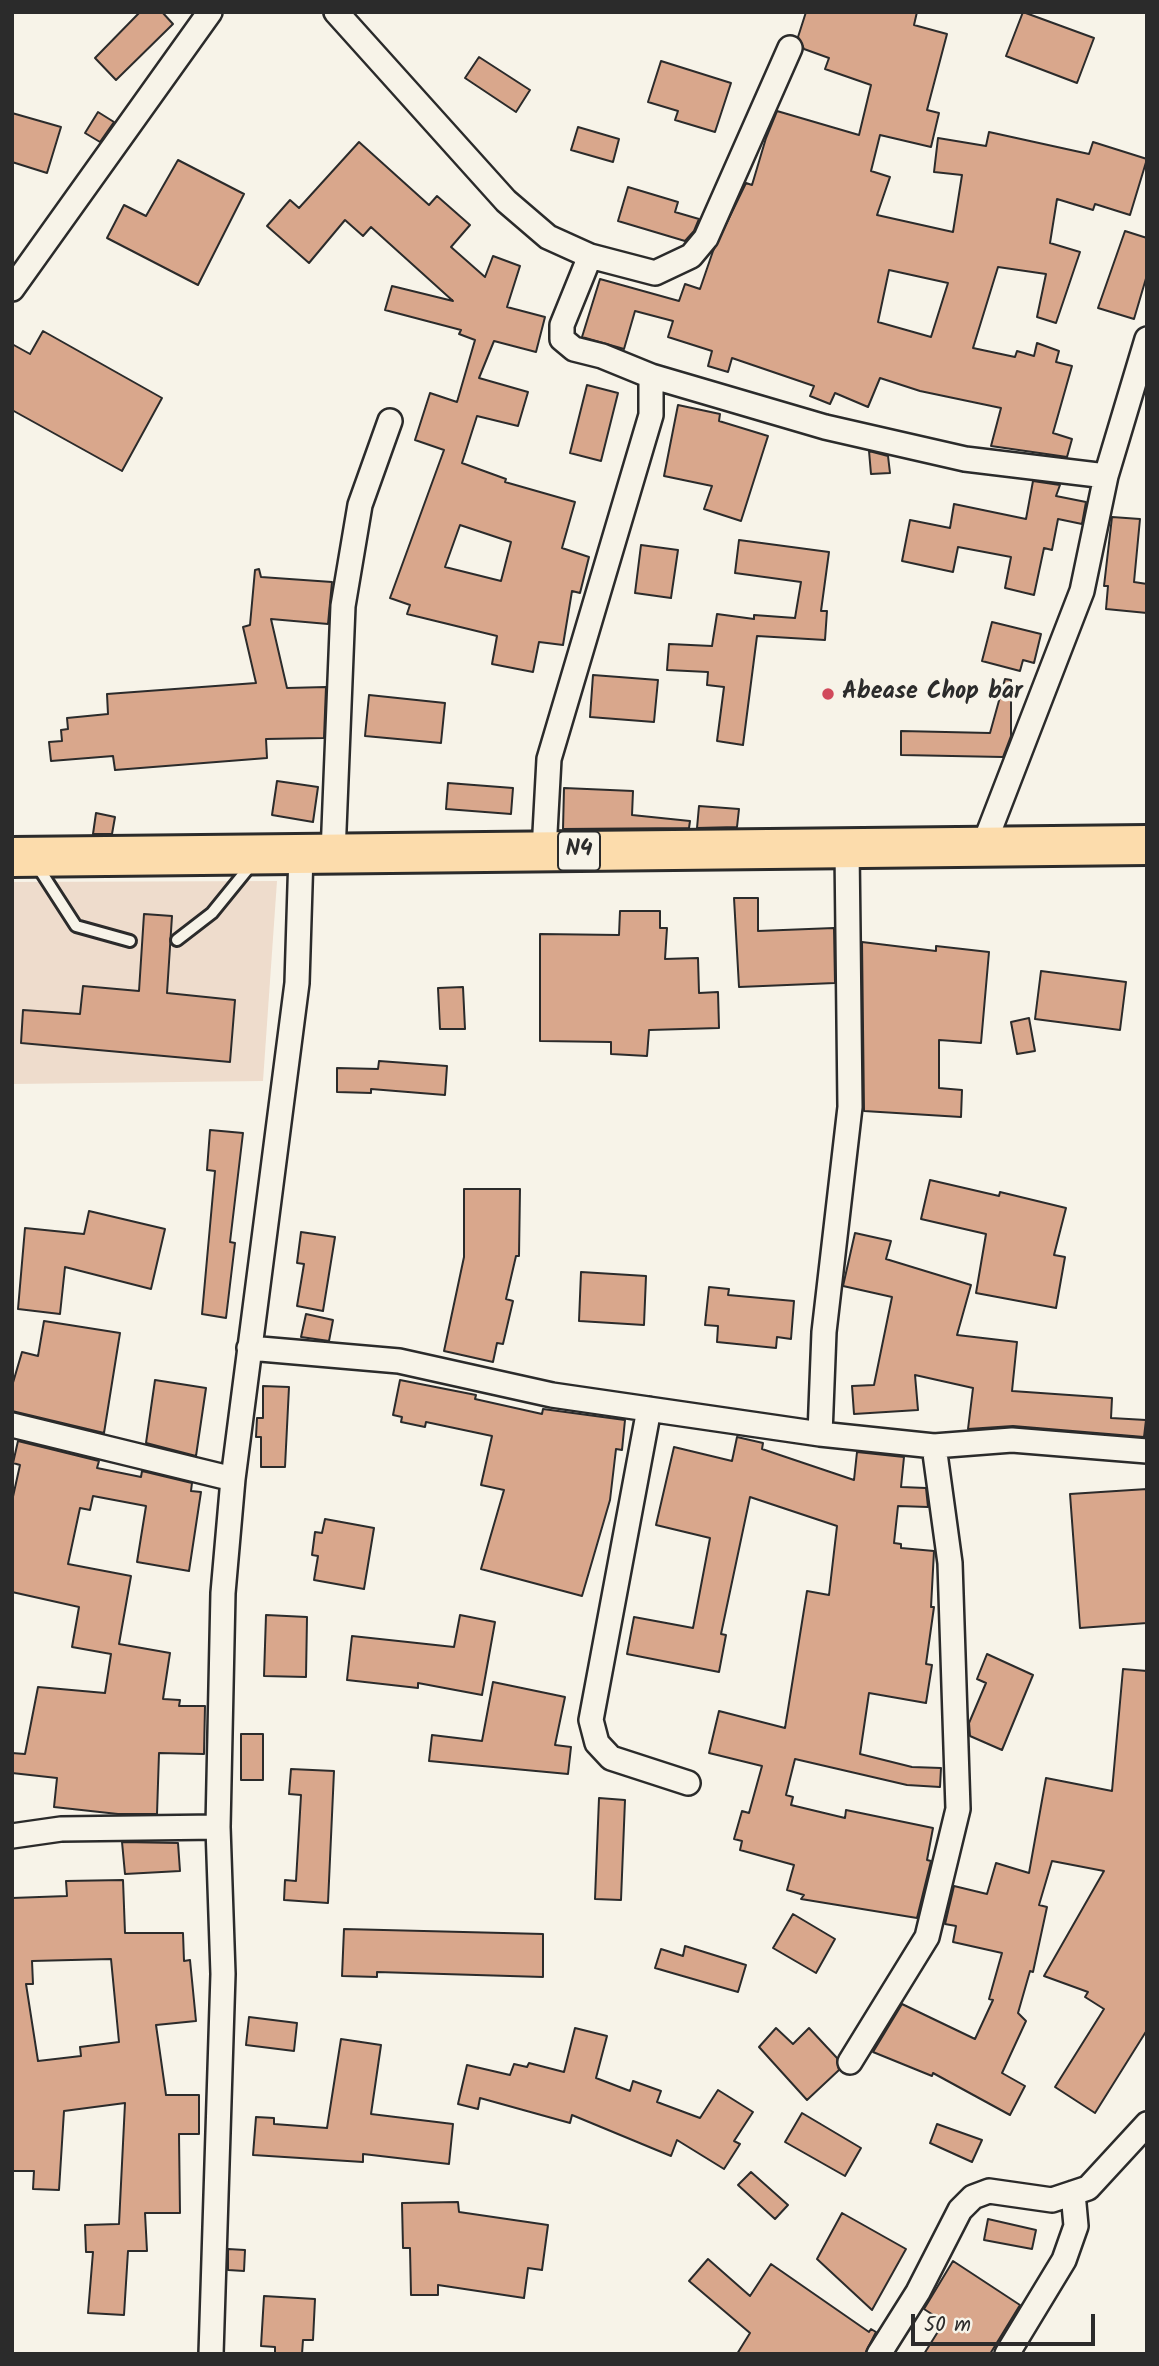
<!DOCTYPE html>
<style>
body{margin:0}
#map{position:relative;width:1159px;height:2366px;overflow:hidden;background:#f7f3e8;font-family:Kalam,sans-serif}
canvas{display:block}
.frame{position:absolute;inset:0;border:14px solid #2b2b2b;pointer-events:none}
.scale{position:absolute;left:911px;top:2314px;width:184px;height:32px;box-sizing:border-box;border:4px solid #2b2b2b;border-top:0;padding-left:9px;font-size:21px;line-height:24px;white-space:nowrap;color:#2b2b2b;-webkit-text-stroke:5px #f7f3e8;paint-order:stroke}
</style>
<div id="map">
<canvas width="1159" height="2366"></canvas>
<div class="frame"></div>
<div class="scale">50 m</div>
</div>
<script>
const c = document.querySelector('canvas').getContext('2d');
c.lineJoin = 'round';
function fill(path, color) {
  c.fillStyle = color;
  c.fill(path, 'evenodd');
}
function stroke(path, color, width, dash) {
  c.strokeStyle = color;
  c.lineWidth = width;
  c.lineCap = dash ? 'butt' : 'round';
  c.setLineDash(dash || []);
  c.stroke(path);
}
function write(font, color, halo, rows, align = 'center') {
  c.font = font + ' Kalam,sans-serif';
  c.lineWidth = 7;
  c.setLineDash([]);
  c.textBaseline = 'middle';
  c.strokeStyle = halo;
  c.fillStyle = color;
  for (const [text, x, y, turn = 0] of rows) {
    c.save();
    c.translate(x, y);
    c.rotate((+turn || 0) * Math.PI / 180);
    c.textAlign = isNaN(turn) ? turn : align;
    if (halo) c.strokeText(text, 0, 0);
    c.fillText(text, 0, 0);
    c.restore();
  }
}
fill(new Path2D(`
 M277 881 263 1081 12 1084V882Z`), '#eedccc');
const building = new Path2D(`
 M140 12H162L173 24 116 80 95 58Z
 M806 12H917L914 25 947 34 927 110 939 113 931 147 880 135 871 171 890 177 877 215 953 232 962 175 934 172 938 138 986 146 989 132 1089 154 1093 142 1147 159 1130 215 1095 204 1093 210 1057 199 1050 243 1080 252 1056 323 1037 317 1046 274 998 267 973 348 1015 357 1017 351 1034 356 1037 343 1059 351 1056 362 1072 366 1053 433 1072 439 1067 457 991 446 1001 408 920 391 880 378 868 407 835 393 830 404 810 396 814 386 732 358 728 372 708 366 712 351 668 337 673 321 635 311 624 349 582 337 600 279 679 301 685 284 700 289 713 251 746 183 752 185 766 138 777 111 859 135 871 85 825 69 829 58 804 49 798 37ZM889 270 948 283 931 337 878 322Z
 M1023 12 1094 38 1077 83 1006 56Z
 M479 57 530 90 516 112 465 78Z
 M661 61 731 83 715 132 675 120 678 111 648 102Z
 M98 112 114 122 100 142 85 133Z
 M12 113 61 127 47 173 12 162Z
 M578 127 619 139 613 162 571 150Z
 M359 142 429 205 437 196 470 225 451 247 485 277 493 256 520 266 507 307 545 317 536 352 494 341 479 378 528 392 518 426 477 416 462 463 506 479 505 482 575 502 562 548 589 557 580 593 572 591 563 645 539 642 533 672 492 664 497 636 407 614 410 605 390 598 444 450 415 440 430 393 457 402 475 340 459 334 461 330 385 310 392 286 453 301 371 227 363 236 345 220 309 263 267 226 290 200 299 208ZM460 525 511 542 501 581 445 567Z
 M178 160 244 194 198 285 107 238 124 205 146 216Z
 M628 187 678 202 675 212 699 219 694 231 685 241 618 221Z
 M1125 231 1147 238V275L1134 319 1098 308Z
 M43 331 162 398 122 471 12 410V344L30 354Z
 M587 385 618 393 601 461 570 453Z
 M678 405 720 414 719 421 768 436 741 521 704 509 712 486 664 476Z
 M869 451 888 456 890 473 871 474Z
 M1033 481 1060 485 1056 496 1086 502 1082 524 1058 519 1052 550 1044 548 1034 595 1005 588 1011 557 958 547 953 572 902 561 910 520 950 528 954 504 1026 519Z
 M1112 517 1140 519 1134 582 1147 584V613L1106 609 1108 586H1104Z
 M739 540 829 552 821 611H827L825 640 757 636 743 745 717 741 724 687 707 685 708 672 667 670 669 644 712 646 717 614 754 619V615L795 618 801 582 735 573Z
 M641 545 678 550 671 598 635 593Z
 M259 569 261 577 332 582 328 624 271 619 287 688 326 687 324 738 266 739 267 758 115 770 113 756 51 761 49 742 62 741 61 730 68 729 67 718 108 714 107 694 256 683 243 627 250 625 255 570Z
 M992 622 1041 634 1034 663 1023 660 1020 671 982 661Z
 M593 675 658 680 654 722 590 717Z
 M1005 679 1011 680V736L1003 757 901 755V731L990 733Z
 M369 695 445 703 441 743 365 736Z
 M277 781 318 787 313 822 272 815Z
 M448 783 513 788 511 814 446 809Z
 M564 788 633 791 632 815 690 821 689 828 563 829Z
 M699 806 739 809 737 827 697 828Z
 M96 813 115 817 112 834H93Z
 M734 898H758V931L834 928 835 983 739 987Z
 M620 911H660V928H667L665 959 698 958 699 993 718 992 719 1028 649 1030 647 1056 611 1054V1042L540 1041V934L619 935Z
 M144 914 172 916 167 993 235 1000 230 1062 21 1043 23 1010 80 1014 83 986 139 991Z
 M862 942 936 951V946L989 952 981 1043 939 1040V1088L962 1090 961 1117 864 1111Z
 M1041 971 1126 982 1120 1030 1035 1019Z
 M463 987 465 1029H440L438 988Z
 M1029 1018 1035 1051 1017 1054 1011 1022Z
 M379 1061 447 1066 445 1095 371 1089V1093L337 1092V1068L378 1069Z
 M210 1130 243 1133 230 1242 235 1243 226 1318 202 1314 215 1171 207 1170Z
 M930 1180 999 1196 1000 1192 1066 1208 1054 1255 1065 1257 1056 1308 976 1293 986 1234 921 1219Z
 M464 1189H520L519 1256H516L506 1299 513 1301 503 1344 497 1343 493 1362 444 1351 464 1257Z
 M89 1211 165 1229 151 1289 65 1267 60 1314 18 1309 25 1228 84 1234Z
 M301 1232 335 1237 323 1311 297 1306 304 1264 297 1263Z
 M855 1233 891 1241 886 1259 971 1285 957 1335 1017 1342 1012 1391 1112 1398 1111 1418 1146 1420 1144 1437 1013 1426 968 1429 973 1388 915 1375 918 1410 854 1414 852 1386 874 1385 892 1297 843 1286Z
 M581 1272 646 1276 644 1325 579 1321Z
 M709 1287 729 1289 728 1295 794 1301 791 1339 777 1337 776 1348 717 1342 718 1326 705 1325Z
 M306 1314 333 1320 329 1341 301 1337Z
 M44 1321 120 1333 104 1433 12 1411V1386L22 1352 38 1356Z
 M155 1380 206 1388 196 1456 146 1443Z
 M400 1380 476 1395 475 1399 542 1414 543 1409 625 1420 622 1450 616 1449 610 1500 582 1596 481 1569 504 1490 481 1485 492 1436 426 1422 425 1427 401 1422 402 1417 393 1415Z
 M263 1386 289 1387 285 1467H261V1437H256L257 1418H263Z
 M737 1437 763 1443 762 1449 854 1480 857 1452 904 1457 901 1487 926 1488 928 1507 898 1506 894 1543 901 1544V1548L934 1551 931 1607H934L926 1664 932 1665 926 1703 869 1693 860 1754 912 1767 941 1768 940 1787 907 1785 795 1759 786 1795 793 1797 791 1805 845 1818 846 1810 933 1828 927 1860 931 1861 917 1918 801 1899 804 1895 787 1890 794 1865 740 1850 742 1841 734 1839 742 1811 749 1813 762 1766 709 1753 719 1711 785 1728 807 1591 829 1595 837 1526 750 1497 721 1634 726 1635 719 1672 627 1654 634 1617 693 1628 710 1538 656 1525 674 1447 732 1461Z
 M18 1441 99 1461 97 1468 141 1477 142 1471 192 1483 191 1491 201 1492 189 1571 137 1562 146 1506 93 1496 90 1510 80 1508 68 1564 131 1576 119 1644 170 1653 163 1699 180 1700 179 1706H205L204 1754 159 1753 157 1814H118L54 1807 57 1778 12 1773V1753L25 1754 38 1687 105 1693 111 1654 72 1647 79 1607 12 1592V1501L20 1465 13 1463Z
 M1147 1489V1623L1080 1628 1070 1494Z
 M325 1519 374 1528 364 1589 314 1580 318 1556 312 1555 315 1532 322 1533Z
 M266 1615 307 1617 306 1677 264 1676Z
 M460 1615 495 1622 482 1695 418 1683V1688L347 1680 352 1636 454 1647Z
 M987 1654 1033 1675 1002 1750 970 1736 969 1723 986 1683 977 1679Z
 M1123 1669 1147 1671V2030L1095 2113 1055 2087 1104 2009 1085 1997 1088 1992 1044 1976 1104 1871 1052 1861 1039 1905 1047 1907 1033 1972 1030 1971 1018 2013 1026 2021 1002 2073 1025 2086 1010 2115 933 2073 932 2076 873 2052 902 2004 975 2039 993 2000 989 1999 1002 1953 953 1942 956 1926 945 1924 954 1886 987 1894 996 1863 1029 1873 1046 1778 1112 1791Z
 M493 1682 565 1697 555 1745 571 1747 568 1774 429 1761 432 1735 482 1741Z
 M241 1734H263V1780H241Z
 M291 1769 334 1771 328 1903 284 1900 285 1880 296 1881 301 1795 289 1794Z
 M599 1798 625 1800 621 1900 595 1899Z
 M122 1842 178 1843 180 1871 125 1874Z
 M123 1880 125 1933H183L184 1961 190 1960 196 2021 156 2025 166 2095H199V2134H179L180 2213H145L147 2251H128L124 2315 88 2313 93 2252H86L85 2225 119 2224 125 2103 64 2111 59 2190 33 2189 34 2171H12V1898L67 1896 66 1881ZM111 1959 119 2042 80 2047 81 2056 38 2061 26 1984H33L32 1961Z
 M793 1914 835 1939 816 1973 773 1948Z
 M344 1929 543 1934V1977L377 1972V1977L342 1976Z
 M685 1946 746 1965 738 1992 655 1968 661 1949 683 1956Z
 M249 2017 297 2023 294 2051 246 2045Z
 M575 2028 607 2036 596 2078 630 2091 633 2081 661 2091 657 2102 700 2118 718 2090 753 2112 734 2141 740 2144 724 2169 677 2140 671 2156 572 2115 570 2123 480 2098 478 2109 458 2104 467 2065 510 2075 514 2064 527 2067 529 2063 564 2072Z
 M776 2028 793 2044 809 2028 837 2058 839 2070 807 2100 759 2047Z
 M341 2039 381 2045 371 2114 453 2124 449 2164 363 2154V2162L253 2155 256 2117 274 2118V2124L327 2128Z
 M802 2113 861 2148 845 2176 785 2142Z
 M937 2124 982 2140 972 2162 930 2143Z
 M751 2172 788 2205 775 2219 738 2185Z
 M458 2202 459 2212 548 2225 542 2270 528 2268 524 2298 438 2285V2295H411L410 2248H403L402 2203Z
 M842 2213 906 2249 872 2310 817 2259Z
 M988 2219 1036 2230 1032 2249 984 2240Z
 M228 2249 245 2250 244 2271 228 2270Z
 M708 2259 750 2296 771 2264 869 2332 871 2329 876 2332 865 2354H737L750 2333 689 2281Z
 M953 2261 1020 2305 990 2354H924L944 2322 924 2309Z
 M264 2296 315 2299 313 2340H303L302 2354H275V2347L261 2346Z`);
fill(building, '#d9a78c');
stroke(building, '#2b2b2b', 2);
const lane = new Path2D(`
 M36 864 76 926 130 941
 M177 940 212 913 251 865`);
const street = new Path2D(`
 M336 12 506 201 548 237 590 256 655 273 691 256 706 238 790 48
 M590 256 562 325V339L574 349 602 356 651 376 825 427 965 459 1106 476
 M12 289 210 12
 M983 847 1082 591 1106 476 1147 339
 M544 851 549 759 651 415V376
 M333 854 343 606 360 505 390 421
 M249 1348 399 1361 552 1395 820 1434 934 1446 1012 1440 1147 1451
 M649 1409 591 1720 597 1743 611 1758 688 1783
 M12 1425 233 1479
 M820 1434 824 1332 850 1107 847 848
 M12 1836 61 1829 218 1827
 M850 2062 927 1937 958 1809 950 1563 934 1446
 M211 2354 223 1974 218 1827 223 1593 233 1479 297 983 301 854
 M879 2354 918 2292 960 2210 973 2197 989 2191 1052 2200 1088 2188 1147 2124
 M1007 2354 1064 2260 1076 2226 1073 2193`);
const highway = new Path2D(`
 M12 857 1147 845`);
stroke(lane, '#2b2b2b', 16);
stroke(street, '#2b2b2b', 28);
stroke(highway, '#2b2b2b', 44);
stroke(lane, '#f7f3e8', 10);
stroke(street, '#f7f3e8', 23);
stroke(highway, '#fcdcac', 38);
for (const [x, y, r, color] of [
 [828,694,7,"#d1495b"]
]) {
  const dot = new Path2D();
  dot.arc(x, y, r, 0, 2 * Math.PI);
  c.fillStyle = color;
  c.fill(dot);
  stroke(dot, '#f7f3e8', 2.5);
}
for (const [x, y, w] of [
 [579,851,42]
]) {
  const box = new Path2D();
  box.roundRect(x - w / 2, y - 19.5, w, 39, 5);
  c.fillStyle = '#f7f3e8';
  c.fill(box);
  stroke(box, '#2b2b2b', 2);
}
write('bold 23px', '#2b2b2b', null, [
 ["N4",579,851]
]);
write('bold 24px', '#2b2b2b', '#f7f3e8', [
 ["Abease Chop bar",842,694]
], 'left');
</script>
